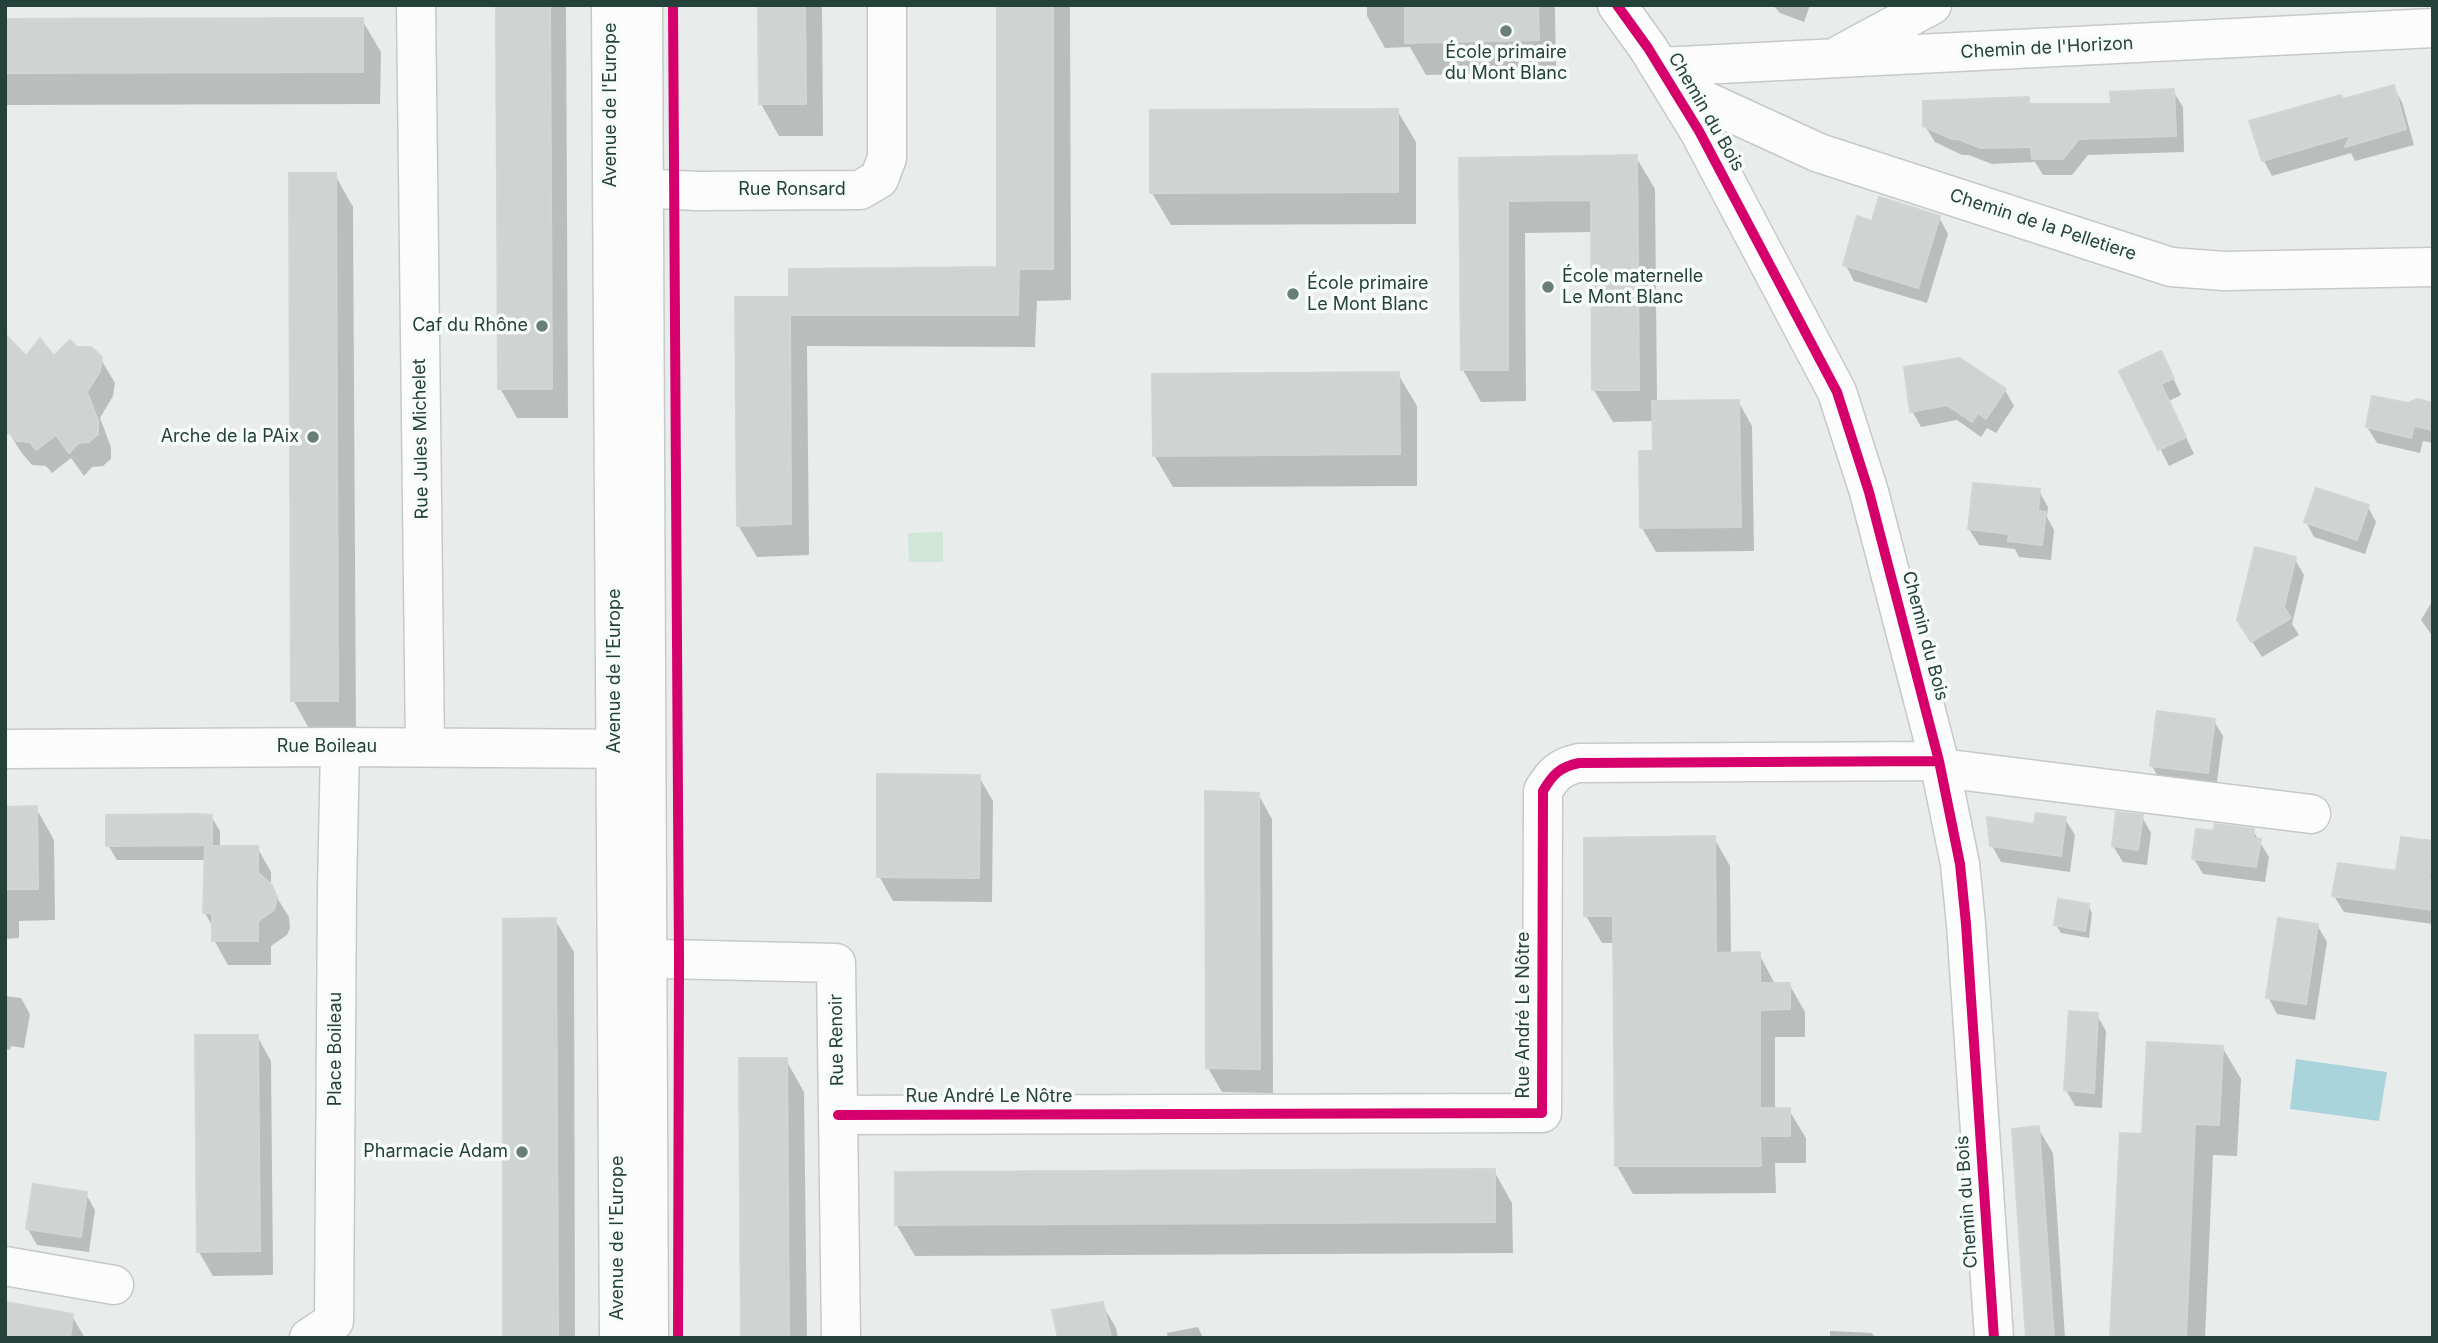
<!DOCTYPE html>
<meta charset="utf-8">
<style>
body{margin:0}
#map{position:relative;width:2438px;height:1343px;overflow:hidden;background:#e8edeb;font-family:Inter,sans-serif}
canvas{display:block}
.frame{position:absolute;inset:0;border:7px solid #24423a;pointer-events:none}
</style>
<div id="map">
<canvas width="2438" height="1343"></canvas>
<div class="frame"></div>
</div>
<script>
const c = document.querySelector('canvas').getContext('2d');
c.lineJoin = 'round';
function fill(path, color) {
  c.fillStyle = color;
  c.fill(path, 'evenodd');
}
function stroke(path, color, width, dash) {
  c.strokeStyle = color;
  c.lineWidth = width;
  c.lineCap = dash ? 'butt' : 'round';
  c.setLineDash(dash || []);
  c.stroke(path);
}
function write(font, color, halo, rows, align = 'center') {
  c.font = font + ' Inter,sans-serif';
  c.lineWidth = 7;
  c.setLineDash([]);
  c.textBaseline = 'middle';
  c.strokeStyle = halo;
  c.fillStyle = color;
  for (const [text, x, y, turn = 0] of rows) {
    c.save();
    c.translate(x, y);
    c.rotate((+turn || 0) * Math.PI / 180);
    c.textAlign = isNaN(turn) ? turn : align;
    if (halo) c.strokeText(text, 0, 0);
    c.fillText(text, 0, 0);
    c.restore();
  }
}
fill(new Path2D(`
 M943 532V562H909L908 533Z`), '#d1e6d8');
fill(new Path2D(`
 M2296 1059 2387 1072 2379 1121 2290 1109Z`), '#a9d4db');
fill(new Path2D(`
 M497 5H566L568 418H517L500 388Z
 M760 5H822L823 136H779L761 104Z
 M999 5H1070L1071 300 1037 301 1035 347 807 346 809 555 757 557 738 525 791 299 999 269Z
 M1367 5H1553L1555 9 1556 72 1426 75 1410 47 1385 48 1367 16Z
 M1773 5H1810L1804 22 1780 13Z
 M362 20 381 52 380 104 5 105V21Z
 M2393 87 2402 102 2414 145 2355 161 2351 153 2272 176 2264 161 2252 122Z
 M2173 91 2183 107 2184 152 2088 155 2072 175H2043L2035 162 1992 164 1969 155H1962L1935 142 1925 126 2028 99 2032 106H2112Z
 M1397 110 1416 142V224L1171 225 1152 193Z
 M1636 157 1655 189 1657 402 1738 401 1752 426 1754 551 1656 552 1642 528 1654 452V421L1613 422 1594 390 1593 232 1525 233 1526 401 1481 402 1463 370 1461 159Z
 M335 175 353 207 356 732H311L293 700Z
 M1939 217 1948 234 1927 303 1854 281 1845 264Z
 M5 346 26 359 54 358 76 349 100 358 115 383 113 396 100 418 111 447V459L103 466 92 467 84 476 71 458 52 473 46 466 32 465 21 452 10 434 5 433Z
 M2169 369 2181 395 2169 401 2194 454 2169 466 2121 372Z
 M1398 374 1417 406V486L1173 487 1154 455Z
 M2005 390 2014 406 1996 433 1987 428 1981 437 1957 420 1921 427 1912 411Z
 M2433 404V443L2423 441 2420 453 2377 443 2367 427 2408 405Z
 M2039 491 2048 507 2047 517 2054 530 2051 560 2019 557 2015 549 1979 545 1969 529Z
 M2368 507 2376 522 2365 554 2314 537 2306 522Z
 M2294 558 2304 575 2292 624 2299 635 2262 657 2249 637Z
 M2433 600V637L2421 620Z
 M2214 721 2223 736 2216 789 2161 782 2152 766Z
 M979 777 993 801 992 902 893 901 879 876Z
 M1258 794 1272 819 1273 1093 1222 1092 1208 1068Z
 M5 808H36L54 840 55 920 19 921V938L5 939Z
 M211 816 220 831V848L257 847 271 872V888L289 917 290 928 287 935 271 946V965H228L214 940V929L205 913 206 860H117L108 845Z
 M2142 817 2151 833 2147 865 2123 862 2113 846Z
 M2065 819 2075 835 2070 872 2001 862 1992 846Z
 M2253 831 2269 857 2265 882 2203 874 2194 859 2216 833Z
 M1714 838 1730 866 1731 955 1759 954 1775 984H1789L1805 1012V1037H1775V1110H1789L1806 1138V1163H1775L1776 1193 1633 1194 1617 1166 1615 943H1602L1586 916Z
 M2433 843V924L2344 912 2334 896 2397 873Z
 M2088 905 2092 913 2089 938 2061 933 2056 925Z
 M555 920 574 952 575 1338H505Z
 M2317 925 2327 942 2315 1020 2277 1014 2268 997Z
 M5 996 21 998 30 1014 24 1048 11 1046 10 1050 5 1049Z
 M2097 1015 2106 1031 2102 1108 2075 1106 2066 1090Z
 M257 1036 271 1061 273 1275 213 1276 199 1252Z
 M2222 1047 2241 1079 2237 1156 2213 1155 2205 1338H2112L2143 1136Z
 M786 1060 804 1092 807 1338H743Z
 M2038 1128 2053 1153 2065 1338H2028Z
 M1494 1171 1512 1203 1513 1253 915 1256 896 1224Z
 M86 1194 95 1210 89 1252 37 1245 28 1229Z
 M1102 1304 1116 1328 1118 1338H1059Z
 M72 1316 85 1338H5Z
 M1198 1327 1203 1338H1168L1167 1333Z
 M1830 1331 1872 1333 1875 1338H1830Z
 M1947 1336 1969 1337 1970 1338H1947Z`), '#0003');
const building = new Path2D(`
 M496 5H550L552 389H498Z
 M758 5H805L806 104H759Z
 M997 5H1053V269H1019L1018 315H790L791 524 737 526 735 297H789V269L997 267Z
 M1405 5H1538L1539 40 1405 43Z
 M363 18V72L5 73V19Z
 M2394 85 2406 129 2345 147 2351 135 2262 161 2249 121 2341 95 2343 99Z
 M2174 89 2176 136 2079 139 2063 159H2032L2031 147 1981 148 1958 139H1952L1923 126V101L2029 97V104H2111L2110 92Z
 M1398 109V192L1150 193V110Z
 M1637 155 1639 390H1592L1591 200 1508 201V370H1461L1459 158Z
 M289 173H336L338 701H291Z
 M1879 197 1940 216 1918 288 1843 265 1857 216 1872 221Z
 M5 334 26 356 40 338 54 356 70 340 77 347H91L102 357 100 371 87 392 98 421V434L89 442 78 443 69 453 56 435 36 450 30 442 17 441 5 428Z
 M2161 351 2174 378 2161 384 2186 437 2158 450 2119 371Z
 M1960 358 2006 389 1986 419 1978 413 1972 422 1947 405 1910 412 1904 367Z
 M1399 372 1400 454 1153 456 1152 374Z
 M2372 396 2408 403 2417 399 2433 403V430L2414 426 2411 438 2366 427Z
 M1739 400 1741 527 1640 528 1639 451H1653L1652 401Z
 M1973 483 2040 489 2038 511 2046 512 2042 545 2008 541 2009 534 1968 529Z
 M2316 488 2369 505 2357 540 2304 522Z
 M2255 547 2296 557 2284 607 2291 618 2251 642 2237 620Z
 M2157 711 2215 719 2208 773 2150 766Z
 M877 774 980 775 979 878 877 877Z
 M1205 791 1259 793 1260 1069 1206 1068Z
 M37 806 38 889H5V807Z
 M2116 812 2143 815 2138 850 2112 846Z
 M2036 813 2066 817 2061 856 1990 846 1987 817 2034 824Z
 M197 814 212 815V845L106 846V815Z
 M2215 824 2254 829 2253 838 2261 839 2256 867 2192 859 2196 829 2214 831Z
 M1715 836 1716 953 1760 952V983H1790V1009L1760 1010V1108H1790V1136H1760L1761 1166H1615L1613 916H1584V838Z
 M2401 837 2433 841 2429 879 2433 880V910L2332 896 2338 863 2396 871Z
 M205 846H258V873L271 884 277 897 274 910 258 921V941H212V913H203Z
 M2058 899 2089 904 2085 931 2054 925Z
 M556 918 558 1338H503V919Z
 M2278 918 2318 924 2306 1004 2266 998Z
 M2069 1011 2098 1013 2094 1093 2064 1090Z
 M195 1035H258L260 1251 197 1252Z
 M2147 1042 2223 1046 2219 1125 2195 1124 2186 1338H2110L2120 1133 2142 1134Z
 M739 1058H787L789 1338H741Z
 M2039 1126 2054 1338H2026L2012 1129Z
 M1495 1169V1222L895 1225V1172Z
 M33 1184 87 1192 81 1237 26 1229Z
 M5 1302 73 1314 70 1338H5Z
 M1103 1302 1111 1338H1058L1052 1310Z`);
fill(building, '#cfd4d2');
stroke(building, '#d1d6d4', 2);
const minor = new Path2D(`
 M416 5 425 747
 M611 5 619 1338
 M643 5 649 1338
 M1617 5 1648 48 1699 131 1837 392 1869 492 1939 761 1960 864 1966 924 1994 1338
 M1841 54 1932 5
 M1660 67 2433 28
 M1673 86 1819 153 2171 267 2224 271 2433 267
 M619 187 697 191 860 190 879 179 887 158V5
 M5 749 340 747 642 749
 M1941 768 2311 814
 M622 958 836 963 841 1338
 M838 1115 1542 1113 1543 791C1553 774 1560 767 1579 763L1939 761
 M5 1266 114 1285
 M309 1338 334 1321 337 891 340 747`);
stroke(minor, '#c5cac8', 41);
stroke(minor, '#fcfcfc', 38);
stroke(new Path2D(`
 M673 5 679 959 678 1338
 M1617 5 1648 48 1699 131 1837 392 1869 492 1939 761 1960 864 1966 924 1994 1338
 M838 1115 1542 1113 1543 791C1553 774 1560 767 1579 763L1939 761`), '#d6006c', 10);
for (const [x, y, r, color] of [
 [1506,31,7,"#697e78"],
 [1548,287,7,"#697e78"],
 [1293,294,7,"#697e78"],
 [542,326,7,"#697e78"],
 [313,437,7,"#697e78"],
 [522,1152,7,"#697e78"]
]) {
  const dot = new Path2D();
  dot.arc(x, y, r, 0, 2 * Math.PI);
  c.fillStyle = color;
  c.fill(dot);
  stroke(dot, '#f7fbf9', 2.5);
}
write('18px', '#24423a', '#f7fbf9', [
 ["Chemin de l'Horizon",2047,48,-3],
 ["Avenue de l'Europe",611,105,-90],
 ["Chemin du Bois",1706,112,60],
 ["Rue Ronsard",792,190],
 ["Chemin de la Pelletiere",2043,225,18],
 ["Rue Jules Michelet",421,439,-91],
 ["Chemin du Bois",1925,636,75],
 ["Avenue de l'Europe",615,671,-90],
 ["Rue Boileau",327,747],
 ["Rue André Le Nôtre",1524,1015,-90],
 ["Rue Renoir",837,1040,-91],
 ["Place Boileau",336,1049,-90],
 ["Rue André Le Nôtre",989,1097],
 ["Chemin du Bois",1967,1202,-94],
 ["Avenue de l'Europe",618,1238,-90]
]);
write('18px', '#24423a', '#f7fbf9', [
 ["École primaire",1506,53,"center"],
 ["du Mont Blanc",1506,74,"center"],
 ["École maternelle",1562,277,"left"],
 ["Le Mont Blanc",1562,298,"left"],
 ["École primaire",1307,284,"left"],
 ["Le Mont Blanc",1307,305,"left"],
 ["Caf du Rhône",528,326],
 ["Arche de la PAix",299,437],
 ["Pharmacie Adam",508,1152]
], 'right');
</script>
